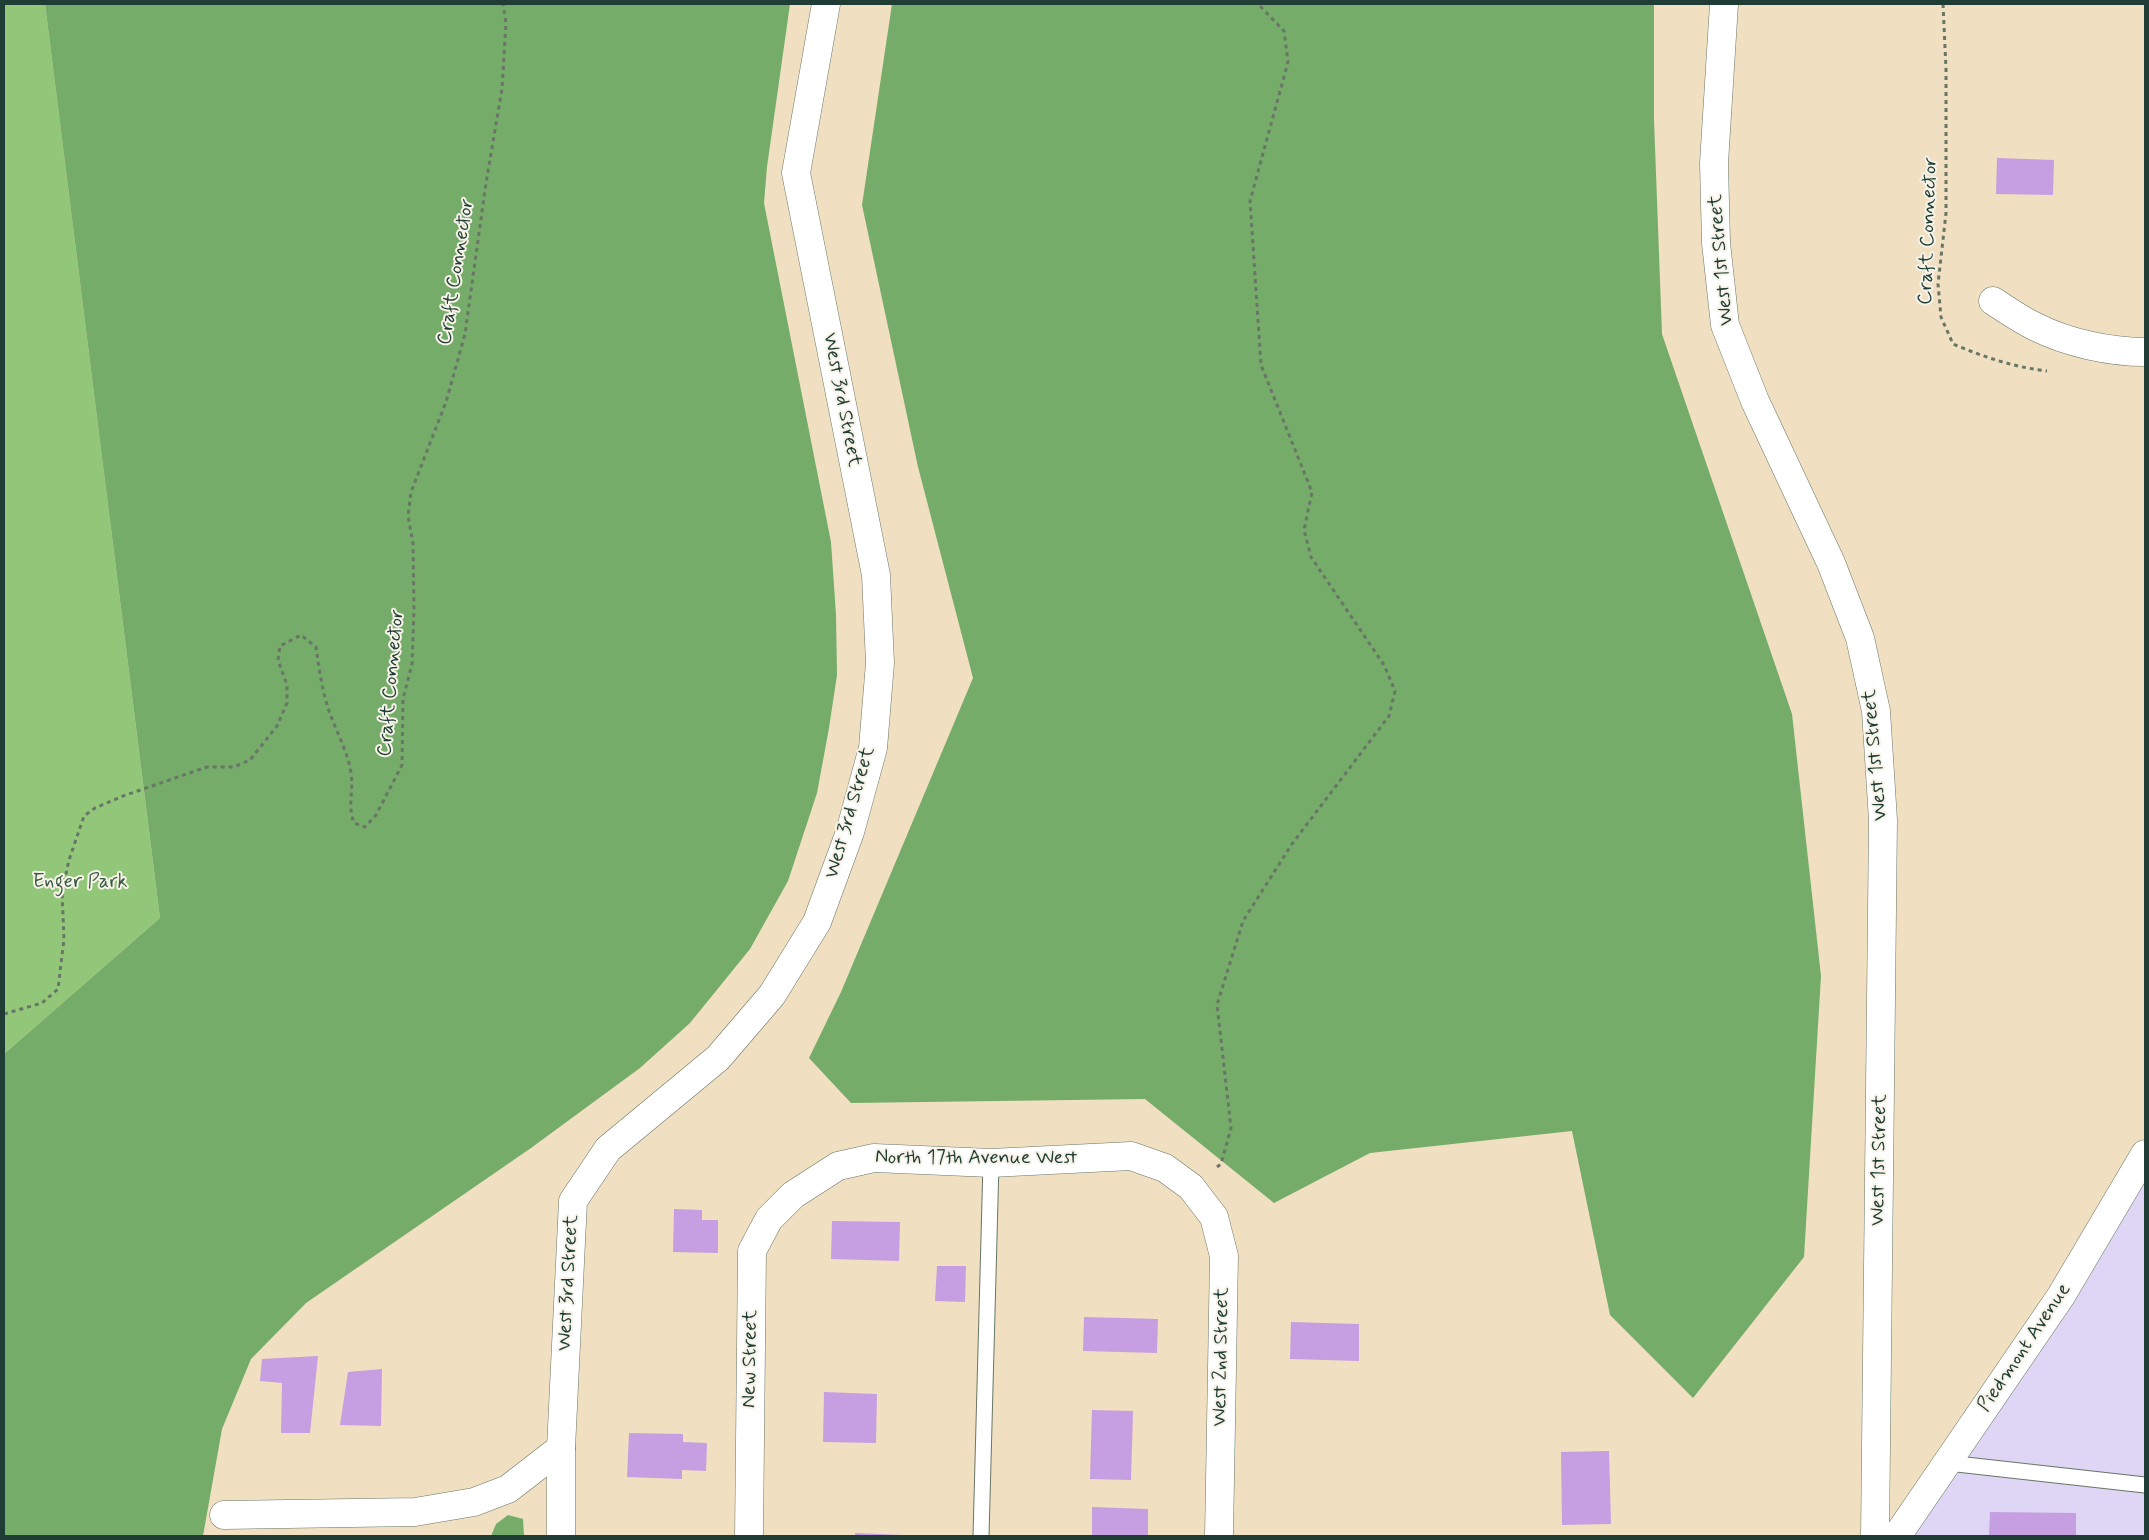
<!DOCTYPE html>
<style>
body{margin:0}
#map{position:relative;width:2149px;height:1540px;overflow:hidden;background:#f1dfc1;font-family:Mynerve,sans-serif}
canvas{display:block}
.frame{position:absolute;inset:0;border:5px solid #1f3d34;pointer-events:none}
</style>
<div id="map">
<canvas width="2149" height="1540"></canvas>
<div class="frame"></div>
</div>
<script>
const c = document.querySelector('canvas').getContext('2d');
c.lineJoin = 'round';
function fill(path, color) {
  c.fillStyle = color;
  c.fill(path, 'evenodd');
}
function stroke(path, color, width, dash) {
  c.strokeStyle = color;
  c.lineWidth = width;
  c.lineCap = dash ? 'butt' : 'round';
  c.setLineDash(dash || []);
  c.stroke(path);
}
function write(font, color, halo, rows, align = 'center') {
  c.font = font + ' Mynerve,sans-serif';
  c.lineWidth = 4;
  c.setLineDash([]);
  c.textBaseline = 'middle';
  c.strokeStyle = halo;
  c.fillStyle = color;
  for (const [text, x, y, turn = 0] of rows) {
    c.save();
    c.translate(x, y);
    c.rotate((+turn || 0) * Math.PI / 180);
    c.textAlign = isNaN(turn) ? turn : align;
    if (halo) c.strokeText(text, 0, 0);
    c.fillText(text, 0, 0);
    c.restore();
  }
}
fill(new Path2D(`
 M2145 1153V1536H1896Z`), '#dfd5f5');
fill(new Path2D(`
 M4 4H45L160 918 4 1054Z`), '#92c779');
fill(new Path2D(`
 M45 4H790L767 167 764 203 831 542 836 615 837 675 829 728 817 793 788 881 750 949 690 1023 640 1068 531 1148 306 1303 251 1359 222 1429 203 1536H4V1054L160 918Z
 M892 4H1654V120L1662 334 1792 714 1821 976 1804 1257 1693 1398 1610 1315 1572 1131 1370 1153 1274 1203 1145 1099 851 1103 809 1058 841 992 973 678 918 467 862 205Z
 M508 1515 523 1519 524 1536H491L496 1524Z`), '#75ac69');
fill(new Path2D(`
 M1997 158 2054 160 2053 195 1996 194Z
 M674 1209 702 1210V1220H718V1253L673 1252Z
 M832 1221 900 1222 899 1261 831 1259Z
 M937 1266H966L965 1302 935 1301Z
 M1084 1317 1158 1319 1157 1353 1083 1351Z
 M1291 1322 1359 1324V1361L1290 1359Z
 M318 1356 310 1433H281L282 1383 260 1381 262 1359Z
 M382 1369 381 1426 340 1425 348 1372Z
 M824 1392 877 1394 876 1443 823 1442Z
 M1092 1410 1133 1411 1131 1480 1090 1479Z
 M629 1433 683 1434V1442L707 1443 706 1471 682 1470V1479L627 1477Z
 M1609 1451 1611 1524 1562 1525 1561 1452Z
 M1092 1507 1148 1509V1536H1092Z
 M1990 1512 2076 1513V1536H1989Z
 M855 1533 902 1535V1536H855Z`), '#c59fe1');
const lane = new Path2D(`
 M1948 1463 2145 1485
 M981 1536 991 1163`);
const street = new Path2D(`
 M1993 301C2007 310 2021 320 2036 327 2068 343 2110 352 2145 352
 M224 1515 415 1512 474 1502 508 1489 561 1448
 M749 1536 752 1251 769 1219 793 1195 838 1166 874 1158 991 1163 1131 1156 1165 1168 1191 1187 1214 1217 1224 1256 1219 1536`);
const secondary = new Path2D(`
 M1724 4 1714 163 1716 243 1725 325 1755 401 1831 563 1860 638 1876 711 1883 820 1875 1536
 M561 1536V1448L573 1201 608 1149 718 1058 772 995 817 922 850 832 873 748 880 663 876 575 796 173 826 4
 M1897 1536 2061 1296 2145 1154`);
stroke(lane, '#687665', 17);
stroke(street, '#687665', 29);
stroke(secondary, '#687665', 29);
stroke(new Path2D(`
 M1943 4 1946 69V213L1938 284 1941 317 1953 344C1984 357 2013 367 2047 371
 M4 1014 42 1003 58 989 64 939 62 892 69 860 84 816 95 808 123 796 207 767H234L250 760 277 726 287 703V685L278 660 280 646 301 635 316 647C319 668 322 690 329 711 336 731 348 752 351 773 354 791 347 804 354 823L365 827 376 815 402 765 403 699 412 664 414 610 413 543 408 516 411 492 446 402 465 334 486 183 502 89 506 23 503 4
 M1217 1167 1221 1164 1231 1128 1217 1005 1243 921 1292 844 1389 716 1395 691 1384 665 1311 557 1304 530 1312 492 1261 365 1250 201 1288 62 1284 31 1258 4`), '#687665', 3, [4, 4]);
stroke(lane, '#fff', 15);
stroke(street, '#fff', 28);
stroke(secondary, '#fff', 28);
write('20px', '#1f3d34', '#f7f3e8', [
 ["Craft Connector",1929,231,-88],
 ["West 1st Street",1722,260,-95],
 ["Craft Connector",457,272,-81],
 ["West 3rd Street",841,400,79],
 ["Craft Connector",392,683,-85],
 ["West 1st Street",1876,755,-95],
 ["West 3rd Street",851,813,-74],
 ["North 17th Avenue West",976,1159],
 ["West 1st Street",1880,1160,-89],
 ["West 3rd Street",569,1283,-87],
 ["Piedmont Avenue",2025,1348,-56],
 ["West 2nd Street",1222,1357,-89],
 ["New Street",751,1359,-89]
]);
write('20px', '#365942', '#f7f3e8', [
 ["Enger Park",80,883]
]);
</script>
